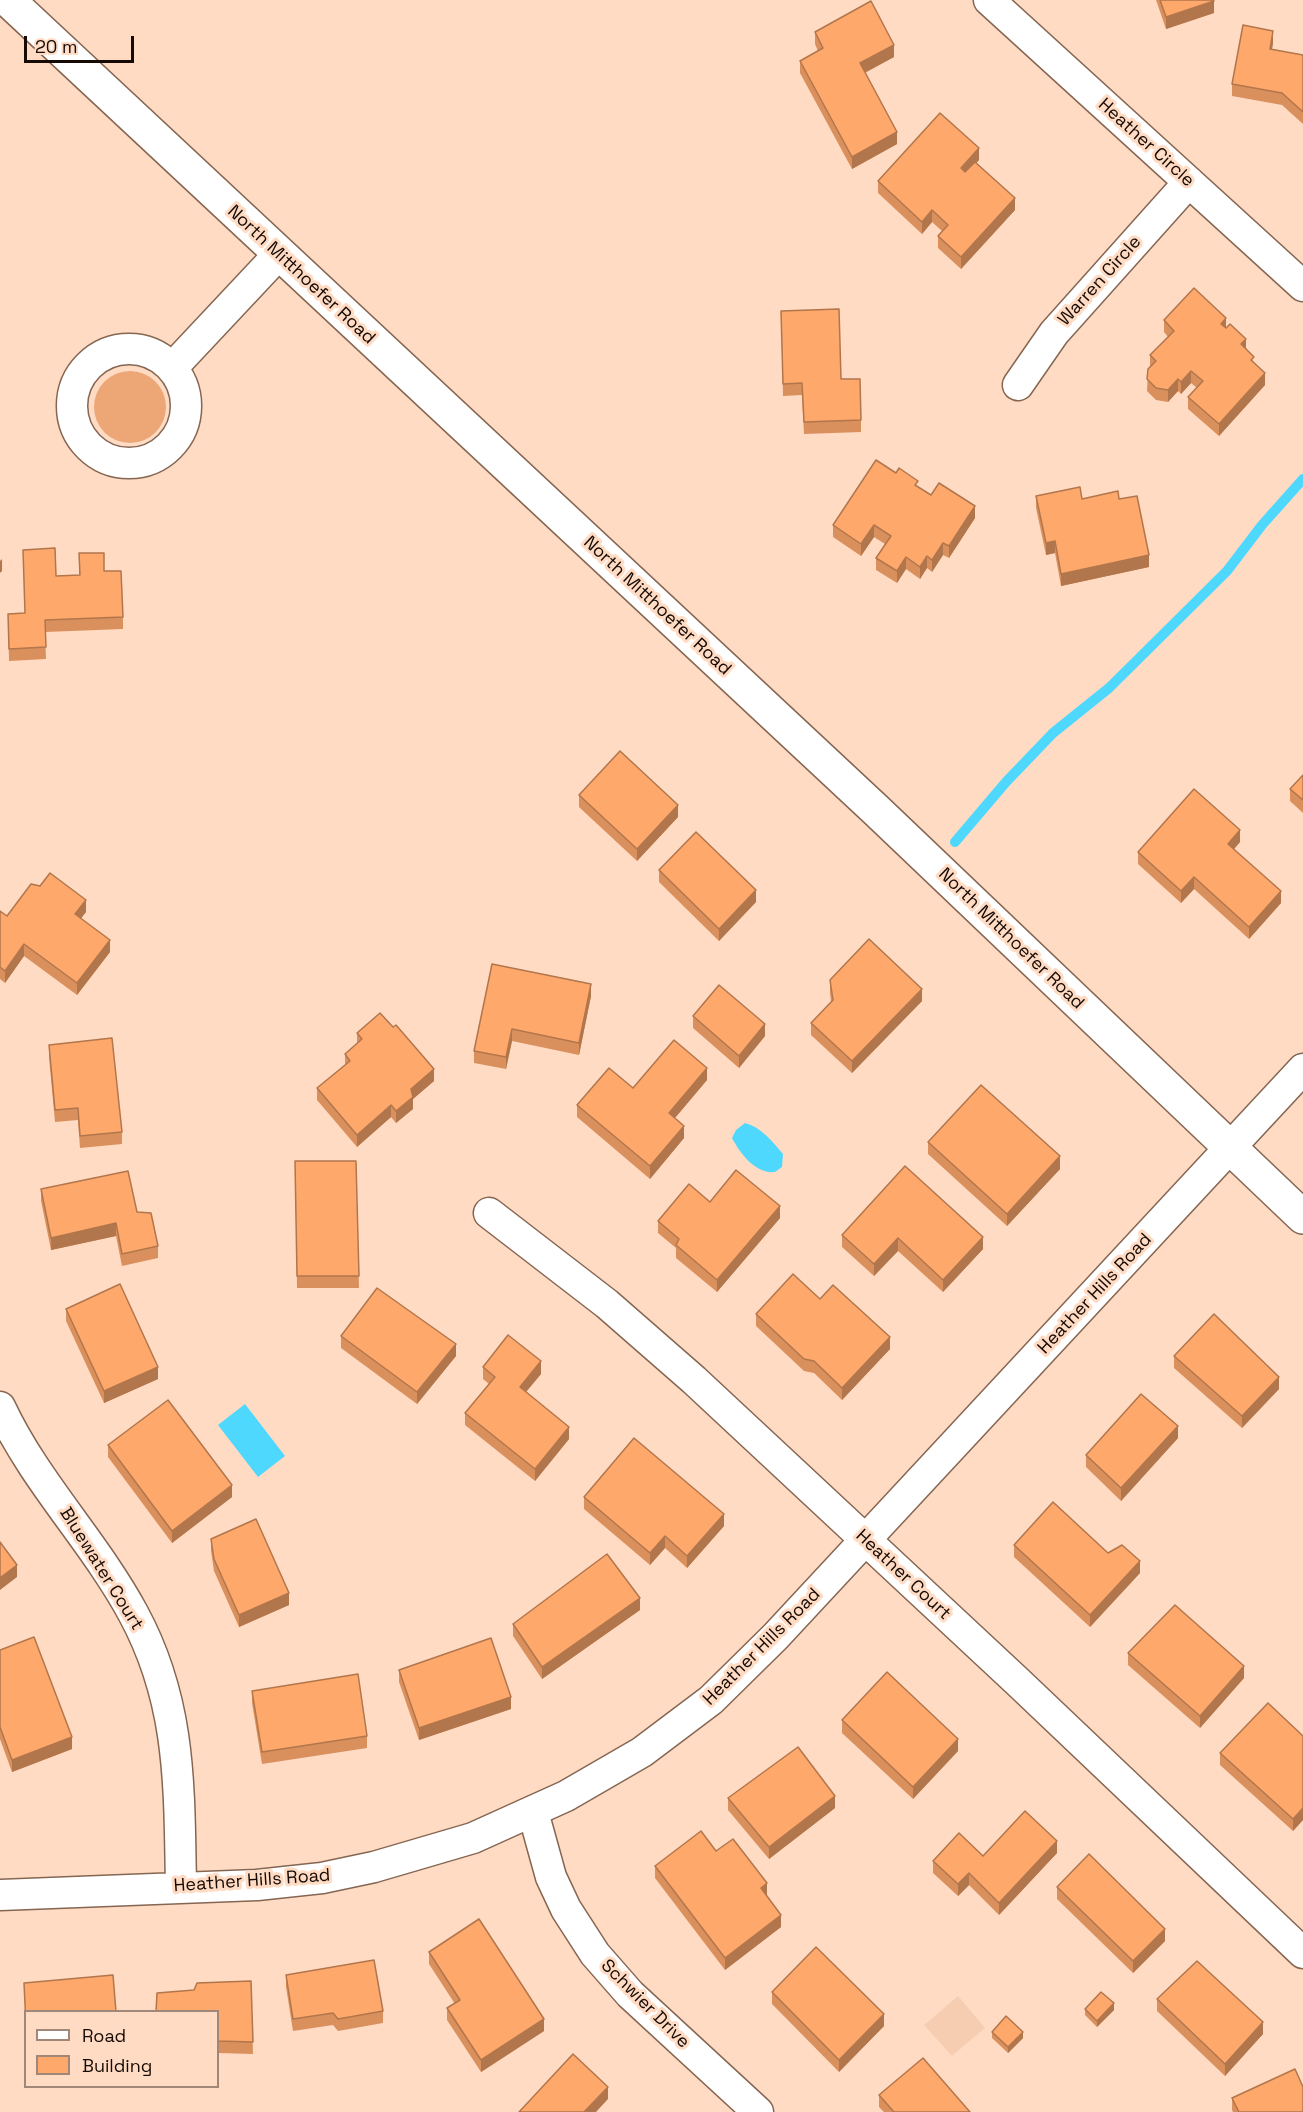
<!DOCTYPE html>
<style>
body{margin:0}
#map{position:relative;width:1303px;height:2112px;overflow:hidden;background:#ffdbc4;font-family:"Space Grotesk",sans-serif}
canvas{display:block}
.legend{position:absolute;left:24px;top:2010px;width:195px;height:78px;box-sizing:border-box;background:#ffdbc4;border:2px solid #a18777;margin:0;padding:8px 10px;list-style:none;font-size:18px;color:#150a04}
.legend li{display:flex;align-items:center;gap:12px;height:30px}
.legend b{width:30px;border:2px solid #a18777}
.scale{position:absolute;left:24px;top:36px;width:110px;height:27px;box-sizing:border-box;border:3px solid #150a04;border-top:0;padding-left:8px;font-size:18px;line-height:21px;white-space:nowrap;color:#150a04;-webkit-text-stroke:4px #ffdbc4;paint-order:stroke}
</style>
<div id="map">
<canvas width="1303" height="2112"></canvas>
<ul class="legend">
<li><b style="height:8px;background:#fff"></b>Road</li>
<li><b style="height:16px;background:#fea86c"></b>Building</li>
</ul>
<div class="scale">20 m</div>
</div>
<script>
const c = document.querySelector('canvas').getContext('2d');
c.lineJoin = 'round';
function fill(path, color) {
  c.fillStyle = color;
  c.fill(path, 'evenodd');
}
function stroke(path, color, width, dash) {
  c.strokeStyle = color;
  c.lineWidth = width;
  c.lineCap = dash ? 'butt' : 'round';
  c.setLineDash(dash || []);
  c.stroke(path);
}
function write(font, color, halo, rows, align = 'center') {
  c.font = font + ' "Space Grotesk",sans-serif';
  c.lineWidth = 6;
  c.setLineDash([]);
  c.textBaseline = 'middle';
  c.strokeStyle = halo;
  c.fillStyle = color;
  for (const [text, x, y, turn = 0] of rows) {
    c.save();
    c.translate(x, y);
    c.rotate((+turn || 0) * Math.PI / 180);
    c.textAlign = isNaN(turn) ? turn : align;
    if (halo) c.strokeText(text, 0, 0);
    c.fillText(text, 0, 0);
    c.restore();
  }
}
fill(new Path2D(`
 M958 1996 985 2028 952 2056 924 2025Z`), '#f7cdb2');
fill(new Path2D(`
 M94 407a36 36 0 1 1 72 0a36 36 0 1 1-72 0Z`), '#eda777');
fill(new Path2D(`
 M745 1123C761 1127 773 1142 783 1154L782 1167 775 1172C755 1174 740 1153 732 1138L736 1130Z
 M245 1404 285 1456 258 1477 218 1425Z`), '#4fd8fd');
stroke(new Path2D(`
 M955 842 1006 782 1053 733 1109 688 1227 571 1262 525 1303 479`), '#4fd8fd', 10);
const minor = new Path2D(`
 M989 0 1303 286
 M72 406a57 57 0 1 1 114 0a57 57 0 1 1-114 0Z
 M172 368 279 254
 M1018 385 1054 333 1189 182
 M489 1213 607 1304 694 1380 1018 1682 1303 1953
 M0 1407C35 1482 94 1541 133 1613 182 1703 179 1788 181 1887
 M533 1812 551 1877 566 1909 595 1954 630 1994 758 2112
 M0 1895 257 1885 322 1878 374 1867 473 1838 566 1796 642 1752 711 1700 775 1637 1303 1069`);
const secondary = new Path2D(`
 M8 0 876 810 1303 1217`);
stroke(minor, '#856652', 33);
stroke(secondary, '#856652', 36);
stroke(minor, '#fff', 30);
stroke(secondary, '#fff', 33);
fill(new Path2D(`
 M1156 0H1213L1214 13 1166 29Z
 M815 32 894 57 865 73 897 144 852 169 800 73V61L818 51 815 44Z
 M1273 43 1272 49 1303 55V124L1282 105 1232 96V84Z
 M979 160 976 163 1015 210 961 269 938 248V236L942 231 932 222 922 234 878 193V181Z
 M781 311 841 379 861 420V432L804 434 802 395 783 396Z
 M1164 320 1226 328 1246 348 1254 363 1265 385 1219 436 1188 409V397L1197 388 1191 383 1181 394 1178 391 1168 402 1156 400 1147 391 1148 369 1150 366V355L1168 337 1164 332Z
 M918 487 931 495 975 518 949 558 943 555 932 572 927 568 920 579 906 569 897 583 876 570V558L885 544 874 537 861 556 833 537V525Z
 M1036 496 1082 499H1119L1149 567 1061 586 1055 553 1046 555 1036 508Z
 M79 553 104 571 123 617V629L45 632 46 659 9 661 8 614 24 613 56 576 79 575Z
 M1303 775V813L1290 801V789Z
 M579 795 678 817 637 861 579 807Z
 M1240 842 1234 849 1281 903 1249 939 1194 889 1181 903 1138 864V852Z
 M659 870 756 902 719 941 659 882Z
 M0 911 7 916 86 912 81 918 110 952 77 995 24 956 5 983 0 979Z
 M830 980 922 1001 852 1073 811 1035V1023L831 1002 830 992Z
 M591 984V996L579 1055 512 1041 506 1069 474 1063V1051Z
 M693 1016 765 1036 739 1068 693 1028Z
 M357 1033 434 1081 413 1099V1109L396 1123 391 1117 357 1147 317 1100V1088L345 1065V1054L357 1043Z
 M49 1045 122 1132V1144L80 1148 78 1120 55 1122 49 1057Z
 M707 1080 675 1118 684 1138 650 1179 577 1117V1105L633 1088Z
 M928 1142 1060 1169 1007 1226 928 1154Z
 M295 1161H356L359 1288H297Z
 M905 1166 983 1249 943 1292 898 1251 874 1276 842 1247V1235Z
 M41 1189 137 1212 158 1246V1258L122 1266 116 1236 51 1250 41 1201Z
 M710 1202 780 1218 717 1292 676 1258V1248L658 1233V1221Z
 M820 1299 890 1349 842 1400 814 1373 804 1371 756 1326V1314Z
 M66 1309 158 1379 104 1403 66 1321Z
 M341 1336 456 1356 417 1404 341 1348Z
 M1174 1356 1279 1389 1242 1428 1174 1368Z
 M483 1367 541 1374 526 1392 569 1439 535 1481 465 1425V1413L489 1384 483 1379Z
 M1178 1438 1121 1501 1086 1467V1455Z
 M108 1445 232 1497 172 1543 108 1457Z
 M584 1497 724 1526 687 1568 665 1548 650 1565 584 1509Z
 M211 1539 289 1605 239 1627 214 1571 211 1551Z
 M1014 1545 1140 1573 1090 1627 1014 1557Z
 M640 1610 542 1679 513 1636V1624Z
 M0 1650 72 1749 12 1772 0 1739Z
 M1128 1653 1244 1678 1200 1728 1128 1665Z
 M399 1670 511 1709 419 1740 399 1682Z
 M252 1691 367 1736V1748L262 1764 252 1703Z
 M842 1720 958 1751 913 1799 842 1733Z
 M1303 1736V1820L1293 1831 1220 1765V1753Z
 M728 1798 835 1808 769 1859 728 1810Z
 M716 1851 767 1896H766L781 1927 725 1970 655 1878V1866Z
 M1057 1853 999 1915 969 1885 958 1896 933 1873V1861L983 1856Z
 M1057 1887 1165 1941 1133 1973 1057 1899Z
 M429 1952 544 2031 481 2072 447 2020V2008L455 2004 429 1964Z
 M286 1975 383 2011V2023L338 2031 333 2025 293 2031 286 1987Z
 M251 1981 253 2054 218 2053V2012L194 1990Z
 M772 1992 884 2026 839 2072 772 2004Z
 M1157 1999 1263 2034 1225 2076 1157 2011Z
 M1085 2009 1114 2010 1097 2027 1085 2015Z
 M992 2032 1023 2038 1008 2053 992 2038Z
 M879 2095 970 2112H884L879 2107Z
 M1232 2098 1303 2112H1233L1232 2110Z`), '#da905d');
fill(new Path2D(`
 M1214 1V13L1166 29V17Z
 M1273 31V43L1270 61V49Z
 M894 45V57L860 75V63Z
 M897 132V144L852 169V157Z
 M979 148V160L961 180V168Z
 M1015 198V210L961 269V257Z
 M932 210V222L922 234V222Z
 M1226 318V330L1221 324Z
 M1246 339V351L1241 344Z
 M1191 371V383L1181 394V382Z
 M1265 373V385L1219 436V424Z
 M1178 379V391L1168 402V390Z
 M975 506V518L949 558V546Z
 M874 525V537L861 556V544Z
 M1055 541V553L1046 555V543Z
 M943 543V555L932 572V560Z
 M1149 555V567L1061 586V574Z
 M927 556V568L920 579V567Z
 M906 557V569L897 583V571Z
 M2 559V571L0 573V561Z
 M678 805V817L637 861V849Z
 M1240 830V842L1228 856V844Z
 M1194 877V889L1181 903V891Z
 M756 890V902L719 941V929Z
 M1281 891V903L1249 939V927Z
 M86 900V912L75 926V914Z
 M110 940V952L77 995V983Z
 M24 944V956L5 983V971Z
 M591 984V996L579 1055V1043Z
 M922 989V1001L852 1073V1061Z
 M765 1024V1036L739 1068V1056Z
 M512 1029V1041L506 1069V1057Z
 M707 1068V1080L669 1125V1113Z
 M434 1069V1081L413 1099V1109L396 1123V1111L411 1089Z
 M391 1105V1117L357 1147V1135Z
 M684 1126V1138L650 1179V1166Z
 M1060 1156V1169L1007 1226V1214Z
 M780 1206V1218L717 1292V1280Z
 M116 1223V1236L51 1250V1238Z
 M983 1237V1249L943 1292V1280Z
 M898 1238V1251L874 1276V1264Z
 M890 1337V1349L842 1400V1388Z
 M456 1344V1356L417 1404V1392Z
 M541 1361V1374L520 1399V1387Z
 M158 1367V1379L104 1403V1391Z
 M1279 1377V1389L1242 1428V1416Z
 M1178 1426V1438L1121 1501V1488Z
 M569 1427V1439L535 1481V1469Z
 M232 1485V1497L172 1543V1531Z
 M724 1514V1526L687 1568V1556Z
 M665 1536V1548L650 1565V1553Z
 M1140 1561V1573L1090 1627V1615Z
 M17 1565V1577L0 1590V1578Z
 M289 1593V1605L239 1627V1615Z
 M640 1598V1610L542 1679V1667Z
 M1244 1666V1678L1200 1728V1716Z
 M511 1697V1709L419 1740V1728Z
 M72 1737V1749L12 1772V1760Z
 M958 1739V1751L913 1799V1787Z
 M835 1796V1808L769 1859V1847Z
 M1303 1808V1820L1293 1831V1819Z
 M1057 1841V1853L999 1915V1903Z
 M969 1873V1885L958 1896V1884Z
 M767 1883V1896L761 1900V1888Z
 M781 1915V1927L725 1970V1958Z
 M1165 1929V1941L1133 1973V1961Z
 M1114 2003V2010L1097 2027V2021Z
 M884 2014V2026L839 2072V2060Z
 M544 2019V2031L481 2072V2060Z
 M1263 2022V2034L1225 2076V2064Z
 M1023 2032V2038L1008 2053V2047Z
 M608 2087V2099L596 2112H584Z`), '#b2764c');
const building = new Path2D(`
 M1160 0H1213L1214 1 1166 17Z
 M871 1 894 45 860 63 897 132 852 157 800 61 823 48 815 32Z
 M1243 25 1273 31 1270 49 1303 55V112L1282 93 1232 84Z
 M940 113 979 148 961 168 965 172 975 162 1015 198 961 257 938 236 948 225 932 210 922 222 878 181Z
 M1194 288 1226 318 1221 324 1226 328 1230 324 1246 339 1241 344 1254 357 1251 360 1265 373 1219 424 1188 397 1203 381 1191 371 1181 382 1178 379 1168 390 1156 388 1147 379 1148 369 1156 361 1150 355 1174 331 1164 320Z
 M839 309 841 379H860L861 420 804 422 802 383 783 384 781 311Z
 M876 460 896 473 899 468 918 481 915 485 931 495 939 483 975 506 949 546 943 543 932 560 927 556 920 567 906 557 897 571 876 558 891 536 874 525 861 544 833 525Z
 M1080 487 1082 499 1118 491 1119 499 1137 496 1149 555 1061 574 1055 541 1046 543 1036 496Z
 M55 548 56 576 80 575 79 553H104V571H121L123 617 45 620 46 647 9 649 8 614 25 613 23 550Z
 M620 751 678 805 637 849 579 795Z
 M1303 775V800L1290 789Z
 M1194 789 1240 830 1228 844 1281 891 1249 927 1194 877 1181 891 1138 852Z
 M696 832 756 890 719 929 659 870Z
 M50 873 86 900 75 914 110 940 77 983 24 944 5 971 0 967V911L7 916 31 884 40 886Z
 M869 939 922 989 852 1061 811 1023 833 1000 830 980Z
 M492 964 591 984 579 1043 512 1029 506 1057 474 1051Z
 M719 985 765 1024 739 1056 693 1016Z
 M380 1013 393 1027 396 1025 434 1069 411 1089 413 1097 396 1111 391 1105 357 1135 317 1088 350 1061 345 1054 362 1039 357 1033Z
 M112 1038 122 1132 80 1136 78 1108 55 1110 49 1045Z
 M674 1040 707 1068 669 1113 684 1126 650 1166 577 1105 609 1068 633 1088Z
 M981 1085 1060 1156 1007 1214 928 1142Z
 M295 1161H356L359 1276H297Z
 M905 1166 983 1237 943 1280 898 1238 874 1264 842 1235Z
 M736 1170 780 1206 717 1280 676 1245 679 1239 658 1221 689 1184 710 1202Z
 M128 1171 137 1212 151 1213 158 1246 122 1254 116 1223 51 1238 41 1189Z
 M793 1274 820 1299 833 1285 890 1337 842 1388 814 1361 804 1359 756 1314Z
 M120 1284 158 1367 104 1391 66 1309Z
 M377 1288 456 1344 417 1392 341 1336Z
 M1214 1314 1279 1377 1242 1416 1174 1356Z
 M508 1335 541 1361 520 1387 569 1427 535 1469 465 1413 495 1377 483 1367Z
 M1141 1394 1178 1426 1121 1488 1086 1455Z
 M168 1400 232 1485 172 1531 108 1445Z
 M634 1438 724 1514 687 1556 665 1536 650 1553 584 1497Z
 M1053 1502 1108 1553 1122 1545 1140 1561 1090 1615 1014 1545Z
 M256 1519 289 1593 239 1615 214 1559 211 1539Z
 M0 1542 17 1565 0 1578Z
 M607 1554 640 1598 542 1667 513 1624Z
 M1175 1605 1244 1666 1200 1716 1128 1653Z
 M34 1637 72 1737 12 1760 0 1727V1650Z
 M491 1638 511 1697 419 1728 399 1670Z
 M887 1672 958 1739 913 1787 842 1720Z
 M358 1674 367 1736 262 1752 252 1691Z
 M1268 1703 1303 1736V1808L1293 1819 1220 1753Z
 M798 1747 835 1796 769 1847 728 1798Z
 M1025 1811 1057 1841 999 1903 969 1873 958 1884 933 1861 959 1833 983 1856Z
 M701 1831 716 1851 733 1839 767 1883 761 1888 781 1915 725 1958 655 1866Z
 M1089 1854 1165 1929 1133 1961 1057 1887Z
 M479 1919 544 2019 481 2060 447 2008 460 2000 429 1952Z
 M816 1947 884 2014 839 2060 772 1992Z
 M374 1960 383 2011 338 2019 333 2013 293 2019 286 1975Z
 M1197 1961 1263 2022 1225 2064 1157 1999Z
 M113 1975 116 2012H26V2026L24 1983Z
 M251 1981 253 2042 218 2041V2012H156L157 1993 194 1990 197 1983Z
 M1101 1992 1114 2003 1097 2021 1085 2009Z
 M1006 2016 1023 2032 1008 2047 992 2032Z
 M573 2054 608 2087 584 2112H519Z
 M923 2058 970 2112H894L879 2095Z
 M1295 2069 1303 2087V2112H1239L1232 2098Z`);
fill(building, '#fea86c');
stroke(building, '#b2764c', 1.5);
write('18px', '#150a04', '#ffdbc4', [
 ["Heather Circle",1146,143,42],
 ["North Mitthoefer Road",301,275,43],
 ["Warren Circle",1100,281,-48],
 ["North Mitthoefer Road",657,606,43],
 ["North Mitthoefer Road",1011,939,44],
 ["Heather Hills Road",1095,1294,-47],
 ["Bluewater Court",101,1569,58],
 ["Heather Court",903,1575,43],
 ["Heather Hills Road",762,1647,-45],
 ["Heather Hills Road",252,1881,-4],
 ["Schwier Drive",645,2004,45]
]);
</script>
